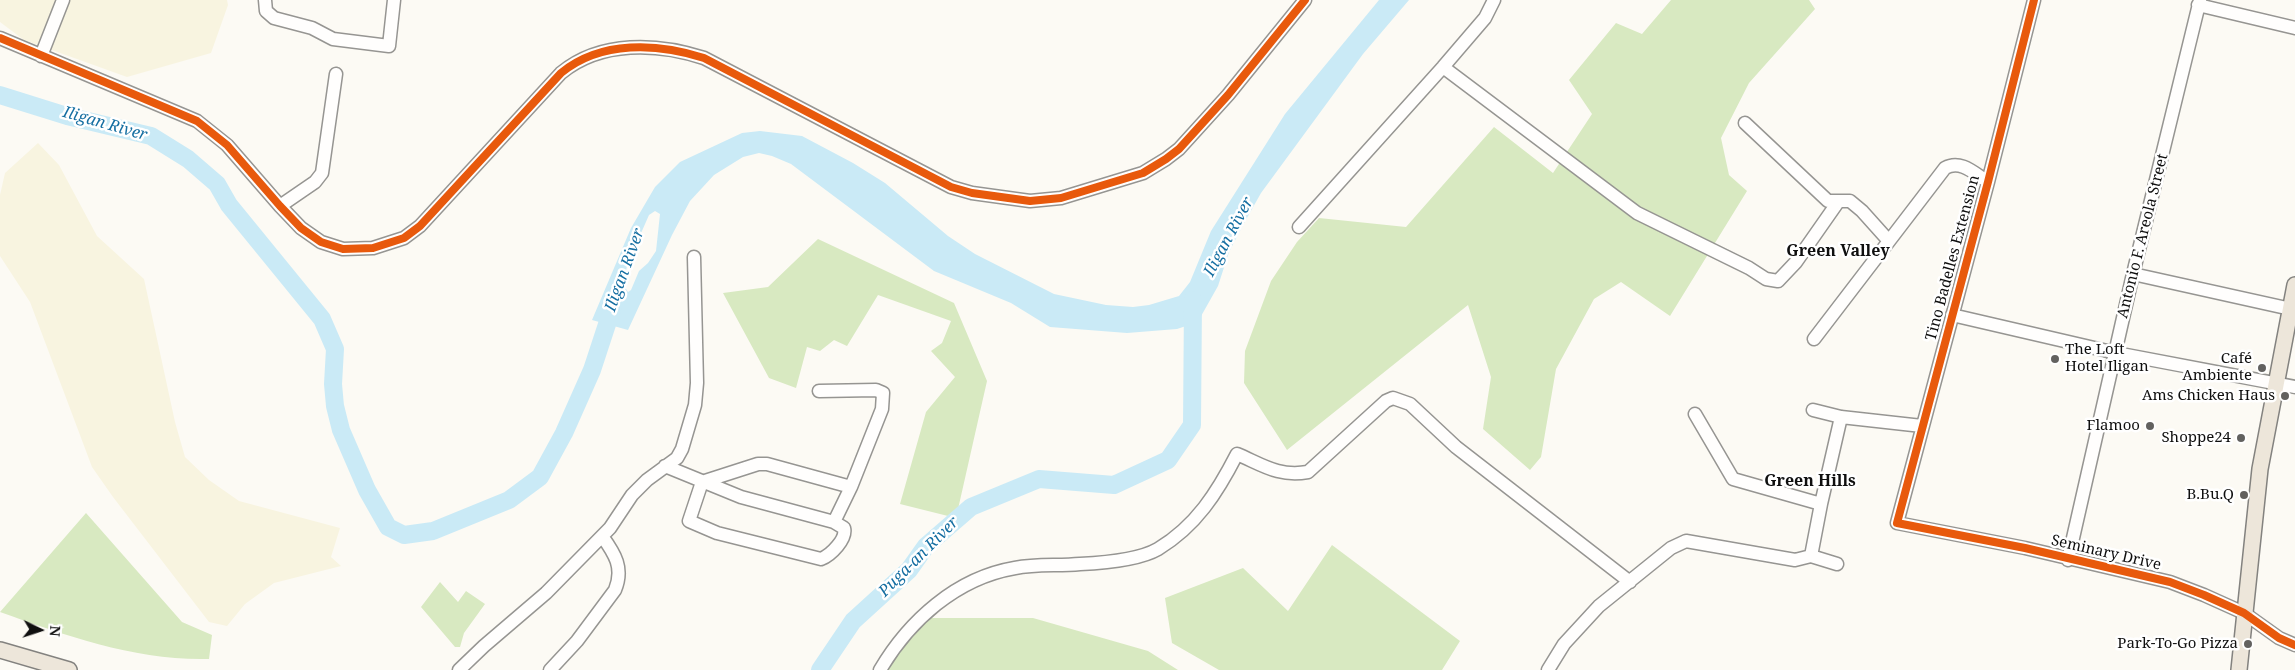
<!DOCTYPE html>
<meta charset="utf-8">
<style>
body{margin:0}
#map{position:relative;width:2295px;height:670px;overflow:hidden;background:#fcfaf4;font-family:"Noto Serif",serif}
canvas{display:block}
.north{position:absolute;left:15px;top:605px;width:50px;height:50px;-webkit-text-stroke:4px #fff;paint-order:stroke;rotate:94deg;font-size:14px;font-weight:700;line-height:20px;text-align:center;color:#0f0f0f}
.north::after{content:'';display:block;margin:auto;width:18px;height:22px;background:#0f0f0f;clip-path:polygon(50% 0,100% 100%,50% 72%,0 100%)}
</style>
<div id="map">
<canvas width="2295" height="670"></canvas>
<div class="north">N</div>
</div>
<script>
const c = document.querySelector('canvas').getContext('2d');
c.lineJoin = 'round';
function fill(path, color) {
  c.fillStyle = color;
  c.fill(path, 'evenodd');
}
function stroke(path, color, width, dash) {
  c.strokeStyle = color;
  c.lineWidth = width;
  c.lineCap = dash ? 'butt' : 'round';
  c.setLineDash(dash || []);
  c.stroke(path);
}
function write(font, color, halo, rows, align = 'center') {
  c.font = font + ' "Noto Serif",serif';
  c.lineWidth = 5;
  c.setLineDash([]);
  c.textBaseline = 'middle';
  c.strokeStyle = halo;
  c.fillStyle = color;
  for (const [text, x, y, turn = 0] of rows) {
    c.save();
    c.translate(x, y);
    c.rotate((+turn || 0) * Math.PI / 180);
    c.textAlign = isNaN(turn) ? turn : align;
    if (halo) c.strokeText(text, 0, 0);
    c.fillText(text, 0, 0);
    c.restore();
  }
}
fill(new Path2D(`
 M0 0H227L228 5 211 53 127 77 24 40 0 22Z
 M38 143 59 165 97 236 144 279 175 422 185 457 209 480 239 501 340 528 331 557 341 566 274 583 245 604 227 626 209 622 113 497 92 467 30 302 0 256V195L5 173Z`), '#f8f4e0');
fill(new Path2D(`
 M1671 0H1809L1815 9 1749 83 1721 138 1729 175 1747 191 1670 316 1621 282 1594 299 1556 369 1541 457 1530 470 1483 429 1491 377 1468 305 1287 450 1244 383 1245 351 1271 281 1297 242 1319 218 1406 227 1494 127 1553 173 1592 114 1569 80 1616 23 1642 34Z
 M818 239 954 303 987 381 956 518 900 504 926 412 955 377 931 351 942 343 951 321 878 295 847 346 834 340 820 351 807 347 796 388 769 378 723 293 768 287Z
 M86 513 182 622 212 635 209 659C137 661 67 636 0 612Z
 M1332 545 1460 641 1442 670H1219L1172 643 1165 598 1243 568 1288 611Z
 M440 582 458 602 466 591 485 604 464 633 460 647H455L421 607Z
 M917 618H1033L1148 651 1178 670H875Z`), '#d8e9c1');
fill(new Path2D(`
 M1379 0H1409L1363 54 1261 193 1243 225 1229 252 1218 286 1200 318 1189 325 1177 329 1127 333 1050 327 1011 303 934 271 791 164 772 156 759 153 743 157 714 175 690 201 672 235 628 330 592 320 631 228 655 187 680 162 742 133 760 131 802 136 853 163 885 183 948 236 975 254 1054 294 1106 305 1133 307 1149 305 1179 296 1190 282 1211 231 1285 114ZM655 211 660 214 656 251 648 263 639 271 631 290 628 292 624 286 627 265 649 215Z`), '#caeaf6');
stroke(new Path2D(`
 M0 95 67 116 151 136 188 159 217 184 229 205 322 319 335 349 333 384 335 406 341 430 367 490 388 527 404 535 433 531 509 500 540 477 564 433 592 370 614 303
 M820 670 853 621 909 570 926 546 971 507 1039 479 1114 485 1168 460 1192 425 1193 300`), '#caeaf6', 18);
const minor = new Path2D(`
 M265 0 266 11 274 18 312 28 333 39 389 46 394 0
 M2034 0 1988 182 1897 523 2025 548 2170 582 2204 595 2244 613 2279 638 2295 645
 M2198 5 2295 28
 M0 38 197 121 227 145 280 206 301 228 321 242 343 249 373 248 404 238 420 226 561 73C601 40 658 43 704 58L951 187 972 193 1030 201 1061 198 1143 173 1166 159 1179 149 1228 95 1305 0
 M41 56 63 0
 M1443 67 1637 213 1749 268 1766 279 1778 281 1796 262 1838 202
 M1745 123 1828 201H1850L1862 211 1888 240
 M280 206 315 182 322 173 336 74
 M1299 227 1443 67 1485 18 1494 0
 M2133 274 2295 310
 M1952 315 2116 353 2295 387
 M1814 339 1945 168C1961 159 1975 174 1988 182
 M1813 410 1841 417 1922 426
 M1695 414 1733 479 1821 504
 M665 466 741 497 834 522 851 487 882 409 883 393 876 390 819 391
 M834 522 844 528C847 539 831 555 821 559L717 533 689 521 702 482 758 464H767L851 487
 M1811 556 1821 504 1841 417
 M2068 560 2133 274 2200 0
 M459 670 484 646 546 593 610 528 632 495 647 480 677 458 682 449 695 405 697 383 694 257
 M550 670 577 641 615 590C624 568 615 554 602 536
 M880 670C909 621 956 578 1015 568 1036 564 1058 566 1080 564 1101 563 1139 560 1158 549 1196 526 1217 493 1237 454 1263 465 1278 477 1308 472L1386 401 1393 398 1410 404 1456 447 1630 582
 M1548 670 1564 644 1599 606 1671 548 1686 541 1795 560 1811 556 1837 564`);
const major = new Path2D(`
 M0 650 69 670
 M2239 670 2260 469 2295 285`);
stroke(minor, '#969592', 15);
stroke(major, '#83827f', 18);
stroke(minor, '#fffefd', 12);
stroke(major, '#ede6da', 15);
stroke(new Path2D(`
 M2034 0 1988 182 1897 523 2025 548 2170 582 2204 595 2244 613 2279 638 2295 645
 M0 38 197 121 227 145 280 206 301 228 321 242 343 249 373 248 404 238 420 226 561 73C601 40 658 43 704 58L951 187 972 193 1030 201 1061 198 1143 173 1166 159 1179 149 1228 95 1305 0`), '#e8590c', 8);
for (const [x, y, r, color] of [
 [2055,359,5,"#62615f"],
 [2262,368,5,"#62615f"],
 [2285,396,5,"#62615f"],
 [2150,426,5,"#62615f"],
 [2241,438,5,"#62615f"],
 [2244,495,5,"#62615f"],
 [2248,644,5,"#62615f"]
]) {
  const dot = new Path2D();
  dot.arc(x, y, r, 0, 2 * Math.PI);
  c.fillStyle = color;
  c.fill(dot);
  stroke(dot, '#fff', 2);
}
write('15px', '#0f0f0f', '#fff', [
 ["Antonio F. Areola Street",2143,236,-76],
 ["Tino Badelles Extension",1953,258,-75],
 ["Seminary Drive",2106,553,13]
]);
write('15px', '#0f0f0f', '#fff', [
 ["The Loft",2065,350,"left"],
 ["Hotel Iligan",2065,367,"left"],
 ["Café",2252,359],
 ["Ambiente",2252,376],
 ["Ams Chicken Haus",2275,396],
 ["Flamoo",2140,426],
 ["Shoppe24",2231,438],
 ["B.Bu.Q",2234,495],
 ["Park-To-Go Pizza",2238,644]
], 'right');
write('italic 16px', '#166fa2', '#fff', [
 ["Iligan River",105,124,16],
 ["Iligan River",1229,237,-62],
 ["Iligan River",625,270,-70],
 ["Puga-an River",919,557,-45]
]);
write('bold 16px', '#0f0f0f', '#fff', [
 ["Green Valley",1838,251],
 ["Green Hills",1810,481]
]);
</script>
